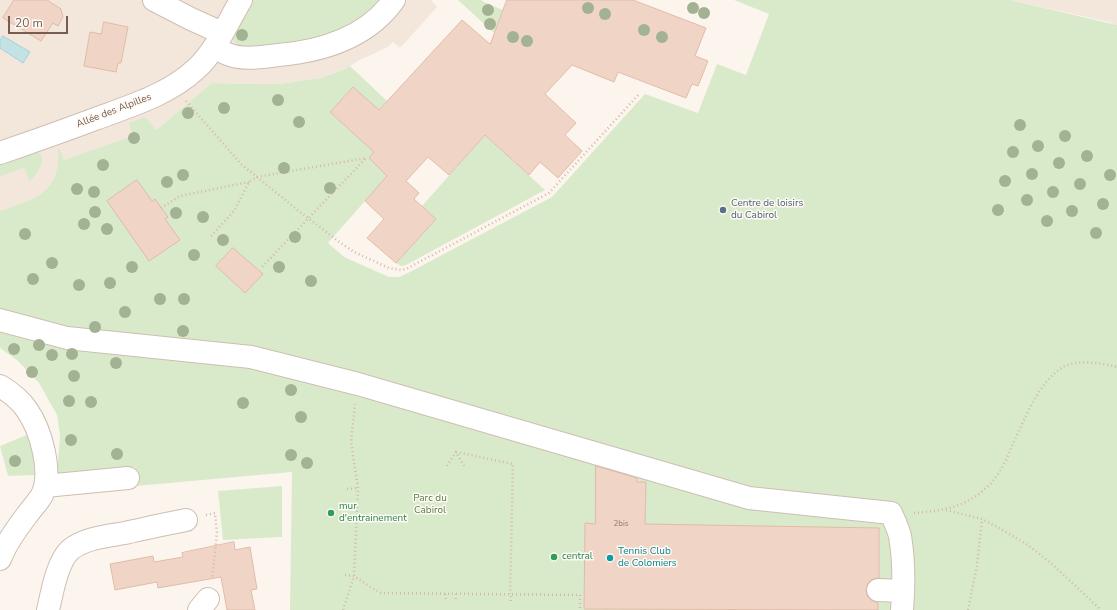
<!DOCTYPE html>
<meta charset="utf-8">
<style>
body{margin:0}
#map{position:relative;width:1117px;height:610px;overflow:hidden;background:#fcf5ed;font-family:"Nunito Sans",sans-serif}
canvas{display:block}
.scale{position:absolute;left:8px;top:16px;width:60px;height:18px;box-sizing:border-box;border:2px solid #775c50;border-top:0;padding-left:5px;font-size:12px;line-height:14px;white-space:nowrap;color:#775c50;-webkit-text-stroke:3px #fefaf4;paint-order:stroke}
</style>
<div id="map">
<canvas width="1117" height="610"></canvas>
<div class="scale">20 m</div>
</div>
<script>
const c = document.querySelector('canvas').getContext('2d');
c.lineJoin = 'round';
function fill(path, color) {
  c.fillStyle = color;
  c.fill(path, 'evenodd');
}
function stroke(path, color, width, dash) {
  c.strokeStyle = color;
  c.lineWidth = width;
  c.lineCap = dash ? 'butt' : 'round';
  c.setLineDash(dash || []);
  c.stroke(path);
}
function write(font, color, halo, rows, align = 'center') {
  c.font = font + ' "Nunito Sans",sans-serif';
  c.lineWidth = 3;
  c.setLineDash([]);
  c.textBaseline = 'middle';
  c.strokeStyle = halo;
  c.fillStyle = color;
  for (const [text, x, y, turn = 0] of rows) {
    c.save();
    c.translate(x, y);
    c.rotate((+turn || 0) * Math.PI / 180);
    c.textAlign = isNaN(turn) ? turn : align;
    if (halo) c.strokeText(text, 0, 0);
    c.fillText(text, 0, 0);
    c.restore();
  }
}
fill(new Path2D(`
 M0 0H431L437 7 400 48 393 42 388 47 360 60 345 69 321 78 279 84H254L212 83 156 130 0 247Z
 M1010 0H1117V25L1109 22Z`), '#f3e7dc');
fill(new Path2D(`
 M251 0H380L376 4 360 17 350 24 325 37 261 48 238 47 232 38Z
 M458 0H482V1L503 10 494 33Z
 M734 0H1010L1117 25V610H290L292 472 136 486 135 467 57 474 60 436 57 415 39 383 18 361 0 348V211C36 198 61 194 58 148H59L64 160 133 136 129 123 145 117 156 130 212 83 254 84H279L321 78 345 69 350 66 387 101 378 110 353 87 330 112 355 135 378 148 369 158 387 176 328 243 344 257 389 277H399L406 274 552 197 645 94 698 113 717 64 746 75 769 14Z
 M485 135 545 190 406 265 401 266 396 263 436 219 422 206Z
 M33 151C52 154 37 174 30 181L24 168 0 176V163Z
 M29 434 37 464 36 475 8 476 0 446Z
 M282 486V537L223 540 218 491Z`), '#d9eacb');
const water = new Path2D(`
 M3 36 30 52 23 63 0 48V41Z`);
fill(water, '#c2e2e5');
stroke(water, '#a8d1d6', 1);
const building = new Path2D(`
 M14 0H47L61 9 63 17 58 26 53 23 41 41 3 18Z
 M507 0H633L706 28 695 56 708 61 698 86 692 84 686 98 618 72 614 82 572 65 545 94 576 123 565 135 582 151 558 178 540 162 529 175 485 135 449 175 428 157 406 181 419 193 414 199 436 219 396 263 367 238 384 219 365 201 387 176 369 158 374 152 330 112 353 87 379 110 462 20 490 44Z
 M104 22 128 27 121 63H118L116 72 84 66 90 32 101 34Z
 M137 180 152 201 155 199 168 217 165 219 180 240 149 261 107 201Z
 M233 248 263 274 245 293 216 266Z
 M596 466 637 478V482H646L645 524 879 528V578L873 579 868 583 866 590 867 596 871 600 878 603V610L584 609 585 523 595 524Z
 M234 542 235 550 250 547 257 589 251 590 255 610H227L221 577 158 588 157 582 115 590 110 564 153 556 154 562 183 557 182 553Z`);
fill(building, '#f0d5c6');
stroke(building, '#e1bba7', 1);
const minor = new Path2D(`
 M154 0 191 19 222 33
 M214 47C218 49 221 51 225 53 241 61 262 57 279 55 323 51 367 38 394 0
 M0 153C32 142 63 131 95 119 130 106 168 95 196 69 215 52 228 22 241 0
 M0 320 67 338 251 357 358 384 749 498 891 513C894 520 898 528 900 536 904 560 904 586 902 610
 M0 386C10 392 21 401 27 410 41 430 53 473 42 495 38 502 32 508 27 515 17 528 6 543 0 559
 M45 486 128 478
 M878 590 903 591
 M48 610C52 593 57 562 70 550 84 538 108 536 125 533 146 528 166 524 186 520
 M199 610 208 599`);
stroke(minor, '#cebeb2', 24);
stroke(new Path2D(`
 M186 101 241 164 295 208 338 241 354 252 389 268 401 270 406 269 549 193 640 93
 M161 208 180 196 249 182
 M211 236 234 211 249 182 257 177 366 158 261 268
 M447 466 456 452
 M464 466 456 452 513 464 510 594
 M347 489 358 488
 M946 510 982 519 999 528 1028 545 1053 565 1101 610
 M914 513C940 511 964 508 985 489 998 478 1006 461 1012 446 1024 421 1038 382 1063 367 1078 359 1101 363 1117 367
 M206 515 215 513 217 533 212 579
 M345 575 354 576 369 586 381 593 580 595V610
 M445 594 446 600
 M456 594V601
 M511 601V594
 M343 610 354 576 358 488 351 442 355 404
 M968 610 977 565 982 520`), '#d5b8a8', 2.5, [1, 3]);
stroke(minor, '#fff', 22);
c.fillStyle = '#a3b292';
for (const [x, y] of [
 [588,8],
 [693,8],
 [488,10],
 [704,13],
 [605,14],
 [490,24],
 [644,30],
 [242,35],
 [513,37],
 [662,37],
 [527,41],
 [278,100],
 [224,108],
 [188,113],
 [299,122],
 [1020,125],
 [1065,136],
 [134,138],
 [1038,146],
 [1013,152],
 [1087,156],
 [1059,163],
 [103,165],
 [284,168],
 [1032,174],
 [183,175],
 [1110,175],
 [1005,181],
 [167,182],
 [1080,184],
 [330,188],
 [77,189],
 [94,192],
 [1053,192],
 [1027,200],
 [1103,204],
 [998,210],
 [1072,211],
 [95,212],
 [176,213],
 [203,217],
 [1047,221],
 [84,224],
 [107,229],
 [1096,233],
 [25,234],
 [295,237],
 [223,240],
 [194,255],
 [52,263],
 [132,267],
 [279,267],
 [33,279],
 [311,281],
 [110,283],
 [79,285],
 [160,299],
 [184,299],
 [125,312],
 [95,327],
 [183,331],
 [39,345],
 [14,349],
 [72,354],
 [52,355],
 [116,363],
 [32,372],
 [74,376],
 [291,390],
 [69,401],
 [91,402],
 [243,403],
 [301,417],
 [71,440],
 [117,454],
 [291,455],
 [15,461],
 [307,463]
]) {
  c.beginPath();
  c.arc(x, y, 6, 0, 2 * Math.PI);
  c.fill();
}
for (const [x, y, r, color] of [
 [723,210,4,"#5c6f8a"],
 [331,513,4,"#2e9e5b"],
 [554,557,4,"#2e9e5b"],
 [610,558,4,"#0f9aa8"]
]) {
  const dot = new Path2D();
  dot.arc(x, y, r, 0, 2 * Math.PI);
  c.fillStyle = color;
  c.fill(dot);
  stroke(dot, '#fefaf4', 1.5);
}
write('8px', '#957a6e', null, [
 ["2bis",621,524]
]);
write('10px', '#775c50', '#fefaf4', [
 ["Allée des Alpilles",114,111,-21]
]);
write('10px', '#4e5e75', '#fefaf4', [
 ["Centre de loisirs",731,204],
 ["du Cabirol",731,216]
], 'left');
write('10px', '#5a7b48', '#fefaf4', [
 ["Parc du",430,499],
 ["Cabirol",430,511]
]);
write('10px', '#27864d', '#fefaf4', [
 ["mur",339,507],
 ["d'entrainement",339,519],
 ["central",562,557]
], 'left');
write('10px', '#0d838f', '#fefaf4', [
 ["Tennis Club",618,552],
 ["de Colomiers",618,564]
], 'left');
</script>
